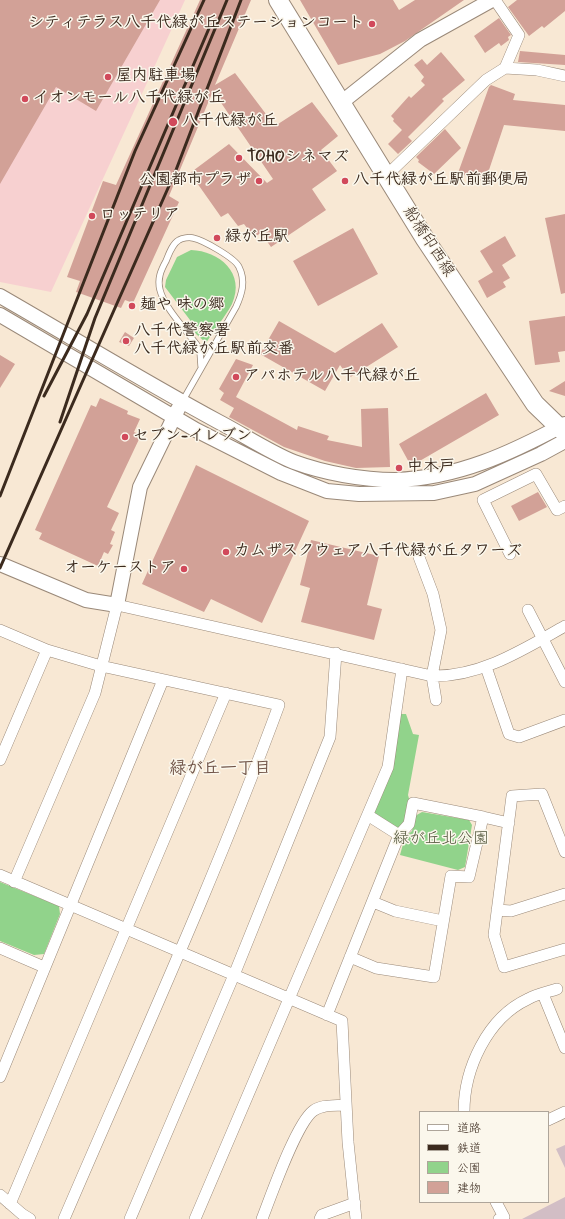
<!DOCTYPE html>
<meta charset="utf-8">
<style>
body{margin:0}
#map{position:relative;width:565px;height:1219px;overflow:hidden;background:#f8e8d4;font-family:Mynerve,"Klee One",sans-serif}
canvas{display:block}
.legend{position:absolute;left:419px;top:1111px;width:130px;height:92px;box-sizing:border-box;background:#fbf7ec;border:1px solid #aea59a;margin:0;padding:5px 7px;list-style:none;font-size:12px;color:#3b2a1e}
.legend li{display:flex;align-items:center;gap:8px;height:20px}
.legend b{width:20px;border:1px solid #aea59a}
</style>
<div id="map">
<canvas width="565" height="1219"></canvas>
<ul class="legend">
<li><b style="height:5px;background:#fff"></b>道路</li>
<li><b style="height:5px;background:#3b2a1e"></b>鉄道</li>
<li><b style="height:11px;background:#91d38b"></b>公園</li>
<li><b style="height:11px;background:#d2a197"></b>建物</li>
</ul>
</div>
<script>
const c = document.querySelector('canvas').getContext('2d');
c.lineJoin = 'round';
function fill(path, color) {
  c.fillStyle = color;
  c.fill(path, 'evenodd');
}
function stroke(path, color, width, dash) {
  c.strokeStyle = color;
  c.lineWidth = width;
  c.lineCap = dash ? 'butt' : 'round';
  c.setLineDash(dash || []);
  c.stroke(path);
}
function write(font, color, halo, rows, align = 'center') {
  c.font = font + ' Mynerve,"Klee One",sans-serif';
  c.lineWidth = 3;
  c.setLineDash([]);
  c.textBaseline = 'middle';
  c.strokeStyle = halo;
  c.fillStyle = color;
  for (const [text, x, y, turn = 0] of rows) {
    c.save();
    c.translate(x, y);
    c.rotate((+turn || 0) * Math.PI / 180);
    c.textAlign = isNaN(turn) ? turn : align;
    if (halo) c.strokeText(text, 0, 0);
    c.fillText(text, 0, 0);
    c.restore();
  }
}
fill(new Path2D(`
 M0 0H185L51 292 0 282Z`), '#f7d0d0');
fill(new Path2D(`
 M565 1145V1168L556 1149Z
 M565 1197V1219H522Z`), '#d2bec5');
fill(new Path2D(`
 M191 250C219 251 246 273 232 304 225 317 214 330 206 343L195 333 190 320 165 287 166 280 177 257Z
 M397 714H406L413 734 419 735 408 795C413 808 409 822 399 833L370 816Z
 M422 812 469 820 472 825 465 867 458 870 400 855 405 837 412 831 415 816Z
 M0 882 59 906 60 914 44 954 34 955 0 941Z`), '#91d38b');
fill(new Path2D(`
 M0 0H160L96 111 56 87 0 184Z
 M200 0H251L215 85 235 73 275 126 312 102 338 136 321 150 337 171 312 189 326 210 271 247 261 233 254 237 244 224 238 226 228 213 221 217 190 173 229 144 267 183 273 179 213 91 169 196 179 202 133 303 125 300 121 308 76 292 80 281 67 277 103 181 116 185Z
 M300 0H393L399 10 415 0H464L405 41 380 54 338 65Z
 M517 0H565V11L544 28 542 26 529 36 508 7Z
 M499 18 511 35 508 37 509 40 501 46 499 43 485 53 474 36Z
 M520 51 565 55V65L518 62Z
 M441 52 465 80 442 99 444 101 408 137 412 141 398 154 388 144 402 130 393 121 394 119 391 116 409 96 411 98 425 85 421 81 424 77 414 65 422 59 427 65Z
 M491 85 515 94 513 100 565 105V131L504 125 485 182 458 173 489 87Z
 M445 129 461 148 434 174 418 162 419 160 416 157Z
 M565 214V293L561 294 545 218Z
 M353 228 378 274 318 306 293 261Z
 M505 236 516 256 502 265 510 278 503 282 506 287 487 298 478 281 493 272 480 251Z
 M565 316V351L558 352 560 362 535 365 529 321Z
 M279 321 335 353 382 323 398 347 349 378 340 365 325 391 260 354Z
 M125 332 134 338 129 346 119 342Z
 M0 355 15 364 0 388Z
 M236 359 253 365 236 397 297 430 298 426 329 436 327 440 362 447 361 409 388 408 390 467 356 468 325 461 284 447 229 417 234 408 220 400 224 393 219 389Z
 M565 381V396L549 391Z
 M486 393 499 415 411 466 399 444Z
 M100 398 128 411 127 414 140 419 134 432 141 435 107 507 119 513 111 530 115 532 110 544 113 545 108 554 104 552 98 566 39 539 42 533 35 530 91 405 96 407Z
 M196 465 309 521 262 623 211 599 204 612 142 584Z
 M538 492 547 507 519 521 511 506Z
 M311 540 379 556 367 605 382 609 374 640 301 622 310 588 300 585Z`), '#d2a197');
const service = new Path2D(`
 M182 402 236 307C242 294 246 281 239 267 235 258 203 240 193 238 189 237 182 238 179 240 172 244 169 254 166 261 161 270 157 279 160 290 164 307 186 330 197 345L200 351 201 366`);
const minor = new Path2D(`
 M505 68 537 70 565 76
 M386 176 486 80 505 68 519 35 495 0
 M510 554 483 500 536 474 557 510 565 506
 M419 557 433 594 441 630 432 676 436 700
 M528 610 565 682
 M0 630 47 650 101 666 279 705C215 879 137 1049 64 1219
 M486 667 509 734 519 737 565 720
 M0 760 47 650
 M369 816 399 835
 M483 817 509 823
 M565 852 542 794 512 796 494 935 504 967 565 949
 M0 875 342 1021 348 1142 356 1219
 M14 882 95 693 117 605 432 676C481 677 524 649 565 626
 M373 902 395 911 443 921
 M497 910 511 911 565 894
 M0 948 44 967
 M543 994 565 1048
 M327 1015 399 835 409 824 413 803 483 817 469 877 451 876 434 977 376 968 350 957
 M0 1077 163 680
 M464 1112C464 1069 487 1018 528 999 537 994 548 992 557 989
 M548 1120 565 1112
 M0 1195 22 1214 30 1219
 M496 1202 504 1217 499 1219
 M10 1204 226 693
 M130 1219 234 975 330 737 336 653
 M195 1219 388 767 402 669
 M262 1219C271 1196 296 1124 313 1111 322 1104 335 1106 346 1105
 M320 1219 322 1215 355 1203`);
const tertiary = new Path2D(`
 M342 102 420 40 492 0
 M0 296C73 338 145 382 219 422 242 434 271 453 294 462 324 473 362 480 395 480 458 478 511 453 565 424
 M0 315 196 430 281 473 327 491 359 494 434 493 475 484 541 454 565 441
 M0 564 86 600 117 605 140 487 178 409`);
const primary = new Path2D(`
 M278 0 425 239 535 404 565 433`);
stroke(service, '#9a8979', 7);
stroke(minor, '#9a8979', 12);
stroke(tertiary, '#9a8979', 16);
stroke(primary, '#9a8979', 20);
stroke(service, '#fff', 5.5);
stroke(minor, '#fff', 11);
stroke(tertiary, '#fff', 14);
stroke(primary, '#fff', 18);
stroke(new Path2D(`
 M44 396 87 314 210 26
 M60 422 95 318 227 0
 M0 496 135 151 204 0
 M0 568 176 170 241 0`), '#3b2a1e', 3);
for (const [x, y, r, color] of [
 [372,24,4,"#d1495b"],
 [108,77,4,"#d1495b"],
 [25,99,4,"#d1495b"],
 [173,122,5,"#d1495b"],
 [239,158,4,"#d1495b"],
 [259,181,4,"#d1495b"],
 [345,181,4,"#d1495b"],
 [92,216,4,"#d1495b"],
 [217,238,4,"#d1495b"],
 [132,306,4,"#d1495b"],
 [126,341,4,"#d1495b"],
 [236,377,4,"#d1495b"],
 [125,437,4,"#d1495b"],
 [399,468,4,"#d1495b"],
 [226,552,4,"#d1495b"],
 [184,569,4,"#d1495b"]
]) {
  const dot = new Path2D();
  dot.arc(x, y, r, 0, 2 * Math.PI);
  c.fillStyle = color;
  c.fill(dot);
  stroke(dot, '#fbf7ec', 1.5);
}
write('bold 16px', '#3b2a1e', '#fbf7ec', [
 ["シティテラス八千代緑が丘ステーションコート",364,24,"right"],
 ["屋内駐車場",116,77],
 ["イオンモール八千代緑が丘",33,99],
 ["八千代緑が丘",182,122],
 ["TOHOシネマズ",247,158],
 ["公園都市プラザ",251,181,"right"],
 ["八千代緑が丘駅前郵便局",353,181],
 ["ロッテリア",100,216],
 ["緑が丘駅",225,238],
 ["麺や 味の郷",140,306],
 ["八千代警察署",134,332],
 ["八千代緑が丘駅前交番",134,350],
 ["アパホテル八千代緑が丘",244,377],
 ["セブン-イレブン",133,437],
 ["中木戸",407,468],
 ["カムザスクウェア八千代緑が丘タワーズ",234,552],
 ["オーケーストア",176,569,"right"]
], 'left');
write('16px', '#3b2a1e', '#fbf7ec', [
 ["船橋印西線",428,242,57]
]);
write('16px', '#505439', '#fbf7ec', [
 ["緑が丘北公園",441,840]
]);
write('bold 17px', '#705448', '#fbf7ec', [
 ["緑が丘一丁目",220,769]
]);
</script>
